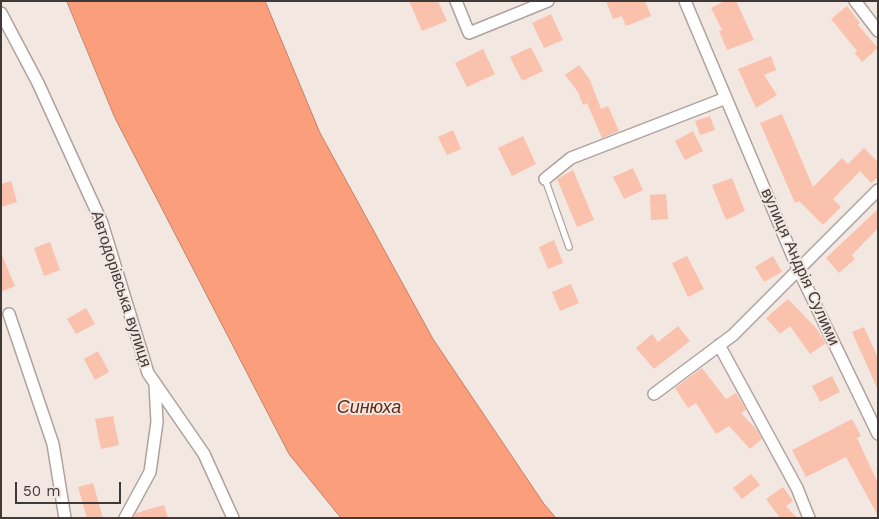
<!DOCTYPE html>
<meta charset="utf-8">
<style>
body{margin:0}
#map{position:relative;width:879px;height:519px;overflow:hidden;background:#f3e7e2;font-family:"Work Sans",sans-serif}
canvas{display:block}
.frame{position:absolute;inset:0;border:2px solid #3f3a38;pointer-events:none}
.scale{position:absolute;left:15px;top:482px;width:106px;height:22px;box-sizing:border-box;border:2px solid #3f3a38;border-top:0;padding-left:6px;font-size:15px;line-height:18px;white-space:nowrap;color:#3f3a38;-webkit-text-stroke:4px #f3e7e2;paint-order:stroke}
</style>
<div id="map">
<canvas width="879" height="519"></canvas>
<div class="frame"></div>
<div class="scale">50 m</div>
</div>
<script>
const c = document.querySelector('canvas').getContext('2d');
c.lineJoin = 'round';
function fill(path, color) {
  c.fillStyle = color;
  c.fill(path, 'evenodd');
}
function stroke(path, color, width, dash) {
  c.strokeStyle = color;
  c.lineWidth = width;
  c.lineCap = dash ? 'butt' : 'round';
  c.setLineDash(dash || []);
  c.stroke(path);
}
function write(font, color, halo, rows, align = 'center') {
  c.font = font + ' "Work Sans",sans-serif';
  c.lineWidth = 4;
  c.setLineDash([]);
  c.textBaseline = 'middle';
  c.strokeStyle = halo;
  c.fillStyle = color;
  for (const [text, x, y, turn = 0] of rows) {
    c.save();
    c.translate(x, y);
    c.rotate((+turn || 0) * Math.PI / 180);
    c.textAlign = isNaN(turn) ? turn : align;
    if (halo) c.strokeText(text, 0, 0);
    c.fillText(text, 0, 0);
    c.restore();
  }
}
const water = new Path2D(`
 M67 1H265L320 133 433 339 544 504 556 518H341L289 454 115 118Z`);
fill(water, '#fa9e7c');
stroke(water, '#c28068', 1);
fill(new Path2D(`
 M409 1H438L447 21 422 31Z
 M606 1H645L651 16 626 26 622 16 613 19Z
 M725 1H736L754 40 727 50 719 31 722 30 711 8Z
 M847 6 860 23 858 25 878 48 862 62 855 53 857 51 831 19Z
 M551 14 563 40 544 48 532 23Z
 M531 47 543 71 522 81 510 57Z
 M483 49 495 74 467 87 455 63Z
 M771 56 776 70 764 75 777 95 756 108 738 69Z
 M579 65 590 80 601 109 608 106 619 131 602 138 587 103 583 105 578 92 565 75Z
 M782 114 813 187 842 158 848 164 864 148 878 162V177L871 183 860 171 833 199 841 207 823 225 799 201 795 203 760 123Z
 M710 116 715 130 700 135 695 121Z
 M453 130 461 149 447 155 438 137Z
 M693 131 703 151 685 160 675 141Z
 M523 136 536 164 512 176 498 148Z
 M633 168 643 190 624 199 613 177Z
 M573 170 594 220 577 227 557 179Z
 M732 178 745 211 726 220 712 185Z
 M11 181 17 202 1 207V184Z
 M666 194 668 219 651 220 650 195Z
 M878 209V228L852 255 855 259 839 273 826 258Z
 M554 240 563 263 548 269 539 247Z
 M50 242 60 270 44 276 34 248Z
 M1 253 15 286 1 292Z
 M687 256 704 289 688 297 672 263Z
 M773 256 782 272 764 282 755 267Z
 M571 284 579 303 560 311 552 292Z
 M788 299 816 328 826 343 810 354 790 326 780 334 766 318Z
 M86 308 95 324 76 334 67 319Z
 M678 326 690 341 654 369 636 348 652 334 658 342Z
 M864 327 878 358V390L852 332Z
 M98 351 109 372 95 380 84 359Z
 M702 368 726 399 736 393 746 410 741 413 757 430 762 439 750 449 729 426 716 434 696 403 688 408 675 388Z
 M832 376 840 392 820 402 812 386Z
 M113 416 119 445 101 449 95 419Z
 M852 419 861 436 857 438 878 483V516L846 457 806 477 792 450Z
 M751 474 760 485 742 499 733 488Z
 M93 483 103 518H87L78 487Z
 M783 487 793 501 786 506 797 518H780L766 499Z
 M164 505 168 518H134L136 513Z`), '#fac1ac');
const service = new Path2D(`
 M545 179 569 247`);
const minor = new Path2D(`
 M456 1 469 33 548 1
 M685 1 799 271 878 434
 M855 1 878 31
 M1 13 38 83 102 223 148 373 204 454 233 518
 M545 179 571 158 726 98
 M9 314 53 444 65 518
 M719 345 797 488 809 518
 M654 394 733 335 878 190
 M125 518 150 472 157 422 155 384`);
stroke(service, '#aea29e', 8);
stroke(minor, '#aea29e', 14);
stroke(service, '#fff', 5.5);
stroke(minor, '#fff', 11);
write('16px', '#3f3a38', '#f3e7e2', [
 ["вулиця Андрія Сулими",800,267,66],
 ["Автодорівська вулиця",121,289,72]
]);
write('italic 18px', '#622912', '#f3e7e2', [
 ["Синюха",369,408]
]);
</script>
